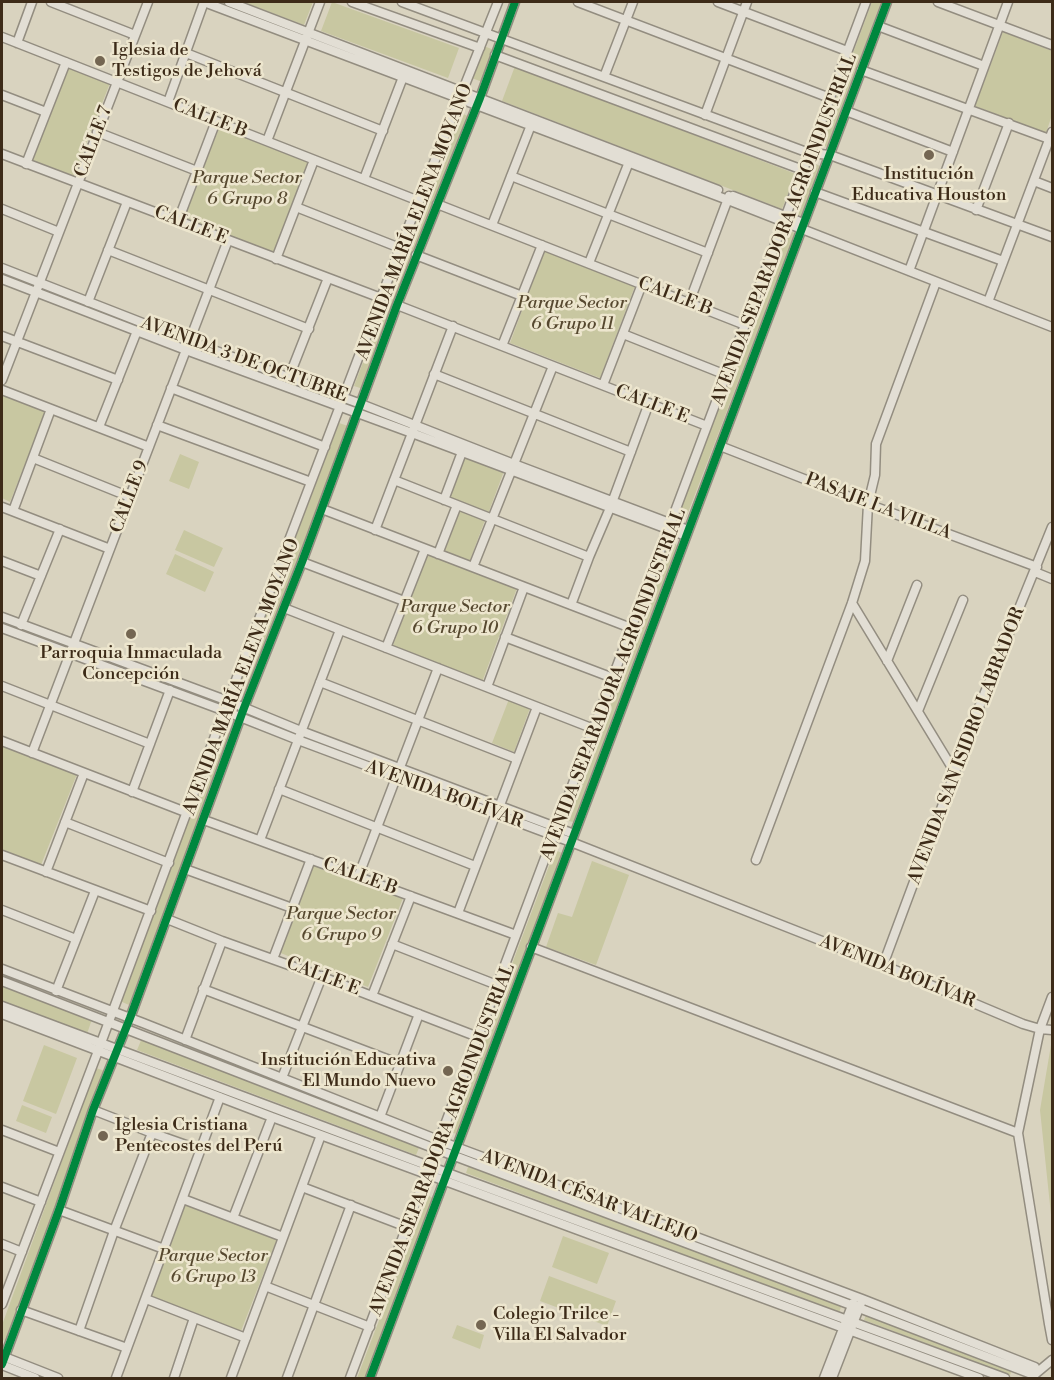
<!DOCTYPE html>
<meta charset="utf-8">
<style>
body{margin:0}
#map{position:relative;width:1054px;height:1380px;overflow:hidden;background:#d9d3bf;font-family:"Libre Bodoni",serif}
canvas{display:block}
.frame{position:absolute;inset:0;border:3px solid #3d2b18;pointer-events:none}
</style>
<div id="map">
<canvas width="1054" height="1380"></canvas>
<div class="frame"></div>
</div>
<script>
const c = document.querySelector('canvas').getContext('2d');
c.lineJoin = 'round';
function fill(path, color) {
  c.fillStyle = color;
  c.fill(path, 'evenodd');
}
function stroke(path, color, width, dash) {
  c.strokeStyle = color;
  c.lineWidth = width;
  c.lineCap = dash ? 'butt' : 'round';
  c.setLineDash(dash || []);
  c.stroke(path);
}
function write(font, color, halo, rows, align = 'center') {
  c.font = font + ' "Libre Bodoni",serif';
  c.lineWidth = 5;
  c.setLineDash([]);
  c.textBaseline = 'middle';
  c.strokeStyle = halo;
  c.fillStyle = color;
  for (const [text, x, y, turn = 0] of rows) {
    c.save();
    c.translate(x, y);
    c.rotate((+turn || 0) * Math.PI / 180);
    c.textAlign = isNaN(turn) ? turn : align;
    if (halo) c.strokeText(text, 0, 0);
    c.fillText(text, 0, 0);
    c.restore();
  }
}
fill(new Path2D(`
 M243 2H313L304 25Z
 M332 2 459 48 448 78 321 31Z
 M872 2H881L827 147 819 144Z
 M1003 32 1052 51V115L1046 133 975 106Z
 M484 46 494 50 482 82 472 78Z
 M515 66 796 174 782 209 502 101Z
 M68 67 110 83 74 176 32 160Z
 M458 112 468 116 395 301 363 389 354 386Z
 M220 126 310 162 274 253 184 217Z
 M813 163 820 166 801 216 794 213Z
 M787 230 795 233 686 518 678 515Z
 M544 251 635 286 600 378 510 343Z
 M2 395 46 411 10 502 2 498Z
 M339 423 348 426 246 696 237 692Z
 M180 454 199 462 189 489 169 481Z
 M464 456 504 471 488 514 448 498Z
 M459 510 485 520 469 563 443 553Z
 M184 530 223 548 214 567 175 550Z
 M670 542 677 545 573 822 565 820Z
 M175 554 214 572 205 592 166 574Z
 M427 555 517 588 482 682 392 648Z
 M509 699 530 708 514 752 492 743Z
 M222 730 231 734 129 1005 120 1001Z
 M2 745 77 774 41 865 2 850Z
 M555 850 562 853 456 1134 449 1131Z
 M592 861 629 875 596 965 546 947 558 913 572 917Z
 M313 864 403 898 368 987 278 952Z
 M2 981 93 1016 87 1034 2 1002Z
 M142 1038 421 1143 416 1155 137 1050Z
 M1052 1039V1224L1040 1110Z
 M44 1045 77 1058 56 1114 23 1101Z
 M96 1068 105 1071 6 1341 2 1340V1325Z
 M22 1105 52 1117 46 1133 16 1121Z
 M469 1164 842 1304 839 1313 466 1173Z
 M427 1195 433 1198 365 1378H357Z
 M185 1205 277 1239 241 1331 149 1295Z
 M563 1236 609 1253 597 1284 552 1267Z
 M549 1276 616 1301 607 1326 540 1301Z
 M866 1315 1012 1370 1010 1375 864 1320Z
 M457 1325 484 1335 480 1349 452 1338Z`), '#c8c7a1');
const minor = new Path2D(`
 M51 2 135 35
 M204 2 728 200 1052 327
 M229 2 718 190
 M352 2 480 48
 M402 2 809 153 830 155 1052 237
 M578 2 830 98
 M718 2 847 51
 M938 2 1052 45
 M878 26 984 66
 M2 37 419 201
 M17 43 32 2
 M186 53 383 131
 M495 55 803 170
 M861 70 1052 140
 M604 77 633 2
 M2 95 46 112
 M168 102 204 2
 M846 111 953 152
 M705 115 747 2
 M97 132 197 171
 M267 141 320 2
 M2 154 381 298
 M26 164 66 62
 M511 176 708 253
 M364 179 403 77
 M1034 181 1052 188
 M815 192 1003 261
 M733 196 803 223
 M437 204 745 325
 M296 207 400 248
 M2 209 59 232
 M976 210 1009 123
 M178 221 216 121
 M492 225 531 125
 M108 250 309 329
 M416 255 522 296
 M276 259 314 160
 M589 263 629 162
 M2 268 189 341 361 404 514 464 688 530
 M909 271 1008 2
 M2 279 186 350 412 433 686 536
 M88 302 127 202
 M988 302 1052 132
 M689 303 729 196
 M397 305 707 426
 M623 334 726 375
 M2 336 118 380
 M502 346 542 245
 M434 374 631 452
 M289 377 328 278
 M2 380 148 2
 M603 385 642 284
 M171 388 325 447
 M2 390 149 447
 M157 425 311 482
 M99 427 137 331
 M720 446 868 504 1037 567
 M33 458 130 497
 M394 480 589 557
 M444 500 462 452
 M2 507 110 549
 M322 509 631 628
 M13 511 51 409
 M375 530 453 326
 M438 554 457 505
 M2 561 41 576
 M302 562 404 601
 M473 567 553 366
 M1035 572 1052 579
 M852 603 954 771
 M571 605 589 557 610 508 649 403
 M284 608 594 729
 M2 617 228 701 301 731 574 834
 M21 625 60 529
 M2 628 225 711 298 740 571 842 883 965 1023 1024 1040 1029 1052 1030
 M505 637 613 678
 M386 648 425 549
 M887 661 917 585
 M320 682 517 759
 M2 686 150 744
 M487 687 524 587
 M918 711 963 600
 M2 741 188 813
 M32 753 228 240
 M279 789 475 866
 M132 792 170 690
 M500 805 537 707
 M204 820 516 935
 M65 822 169 863
 M260 840 340 630
 M2 855 151 911
 M756 860 852 603 865 561 868 504 875 475 876 444 936 282
 M185 869 292 908
 M46 872 84 773
 M358 877 438 668
 M2 910 76 939
 M458 913 496 813
 M167 919 222 941 325 978 478 1037
 M392 944 497 985
 M531 947 1018 1133
 M273 959 311 859
 M883 965 981 702 1052 527
 M2 969 143 1023 456 1147 862 1299 1035 1367 1034 1378
 M2 981 436 1149 859 1308 1034 1375 1052 1360
 M203 989 400 1064
 M56 991 95 891
 M372 996 411 896
 M1052 997 1040 1029 1018 1133 1049 1324 1052 1340
 M2 1006 461 1178 1005 1378
 M2 1014 272 1117 979 1378
 M185 1040 222 941
 M282 1078 322 976
 M93 1110 152 1133 200 1150
 M380 1117 419 1014
 M2 1130 59 1152
 M2 1187 41 1202
 M302 1187 407 1227
 M183 1199 283 1237
 M59 1210 164 1249
 M233 1218 272 1117
 M2 1244 22 1252
 M265 1286 370 1327
 M146 1299 246 1338
 M2 1304 98 1051 228 701 400 248 498 2
 M21 1310 127 1348
 M79 1331 114 1231 152 1133
 M2 1356 58 1378
 M2 1364 59 1210 93 1110 130 1018 244 708 302 562 397 305 480 98 515 2
 M2 1365 35 1378
 M116 1378 220 1097
 M174 1378 194 1318
 M231 1378 321 1135
 M287 1378 351 1205
 M350 1378 866 2
 M370 1378 887 2
 M824 1378 853 1303
 M832 1378 861 1303`);
stroke(minor, '#938d80', 11);
stroke(minor, '#e2ded4', 8);
stroke(new Path2D(`
 M2 1364 59 1210 93 1110 130 1018 244 708 302 562 397 305 480 98 515 2
 M370 1378 887 2`), '#00873e', 8);
for (const [x, y, r, color] of [
 [100,61,6,"#746652"],
 [929,155,6,"#746652"],
 [131,634,6,"#746652"],
 [448,1071,6,"#746652"],
 [103,1136,6,"#746652"],
 [481,1325,6,"#746652"]
]) {
  const dot = new Path2D();
  dot.arc(x, y, r, 0, 2 * Math.PI);
  c.fillStyle = color;
  c.fill(dot);
  stroke(dot, '#ede6ce', 2);
}
write('18px', '#3d2b18', '#ede6ce', [
 ["Iglesia de",112,51],
 ["Testigos de Jehová",112,72],
 ["Institución",929,175,"center"],
 ["Educativa Houston",929,196,"center"],
 ["Parroquia Inmaculada",131,654,"center"],
 ["Concepción",131,675,"center"],
 ["Institución Educativa",436,1061,"right"],
 ["El Mundo Nuevo",436,1082,"right"],
 ["Iglesia Cristiana",115,1126],
 ["Pentecostes del Perú",115,1147],
 ["Colegio Trilce -",493,1315],
 ["Villa El Salvador",493,1336]
], 'left');
write('18px', '#3d2b18', '#ede6ce', [
 ["CALLE B",210,119,21],
 ["CALLE 7",94,142,-69],
 ["AVENIDA MARÍA ELENA MOYANO",415,222,-69],
 ["CALLE E",191,226,21],
 ["AVENIDA SEPARADORA AGROINDUSTRIAL",785,230,-69],
 ["CALLE B",675,297,21],
 ["AVENIDA 3 DE OCTUBRE",244,360,20],
 ["CALLE E",652,405,21],
 ["CALLE 9",130,497,-69],
 ["PASAJE LA VILLA",878,507,21],
 ["AVENIDA MARÍA ELENA MOYANO",242,677,-69],
 ["AVENIDA SEPARADORA AGROINDUSTRIAL",614,685,-69],
 ["AVENIDA SAN ISIDRO LABRADOR",967,746,-69],
 ["AVENIDA BOLÍVAR",444,795,20],
 ["CALLE B",360,877,20],
 ["AVENIDA BOLÍVAR",897,972,22],
 ["CALLE E",323,977,21],
 ["AVENIDA SEPARADORA AGROINDUSTRIAL",443,1140,-69],
 ["AVENIDA CÉSAR VALLEJO",589,1197,21]
]);
write('italic 18px', '#56482f', '#ede6ce', [
 ["Parque Sector",247,179],
 ["6 Grupo 8",247,200],
 ["Parque Sector",572,304],
 ["6 Grupo 11",572,325],
 ["Parque Sector",455,608],
 ["6 Grupo 10",455,629],
 ["Parque Sector",341,915],
 ["6 Grupo 9",341,936],
 ["Parque Sector",213,1257],
 ["6 Grupo 13",213,1278]
]);
</script>
